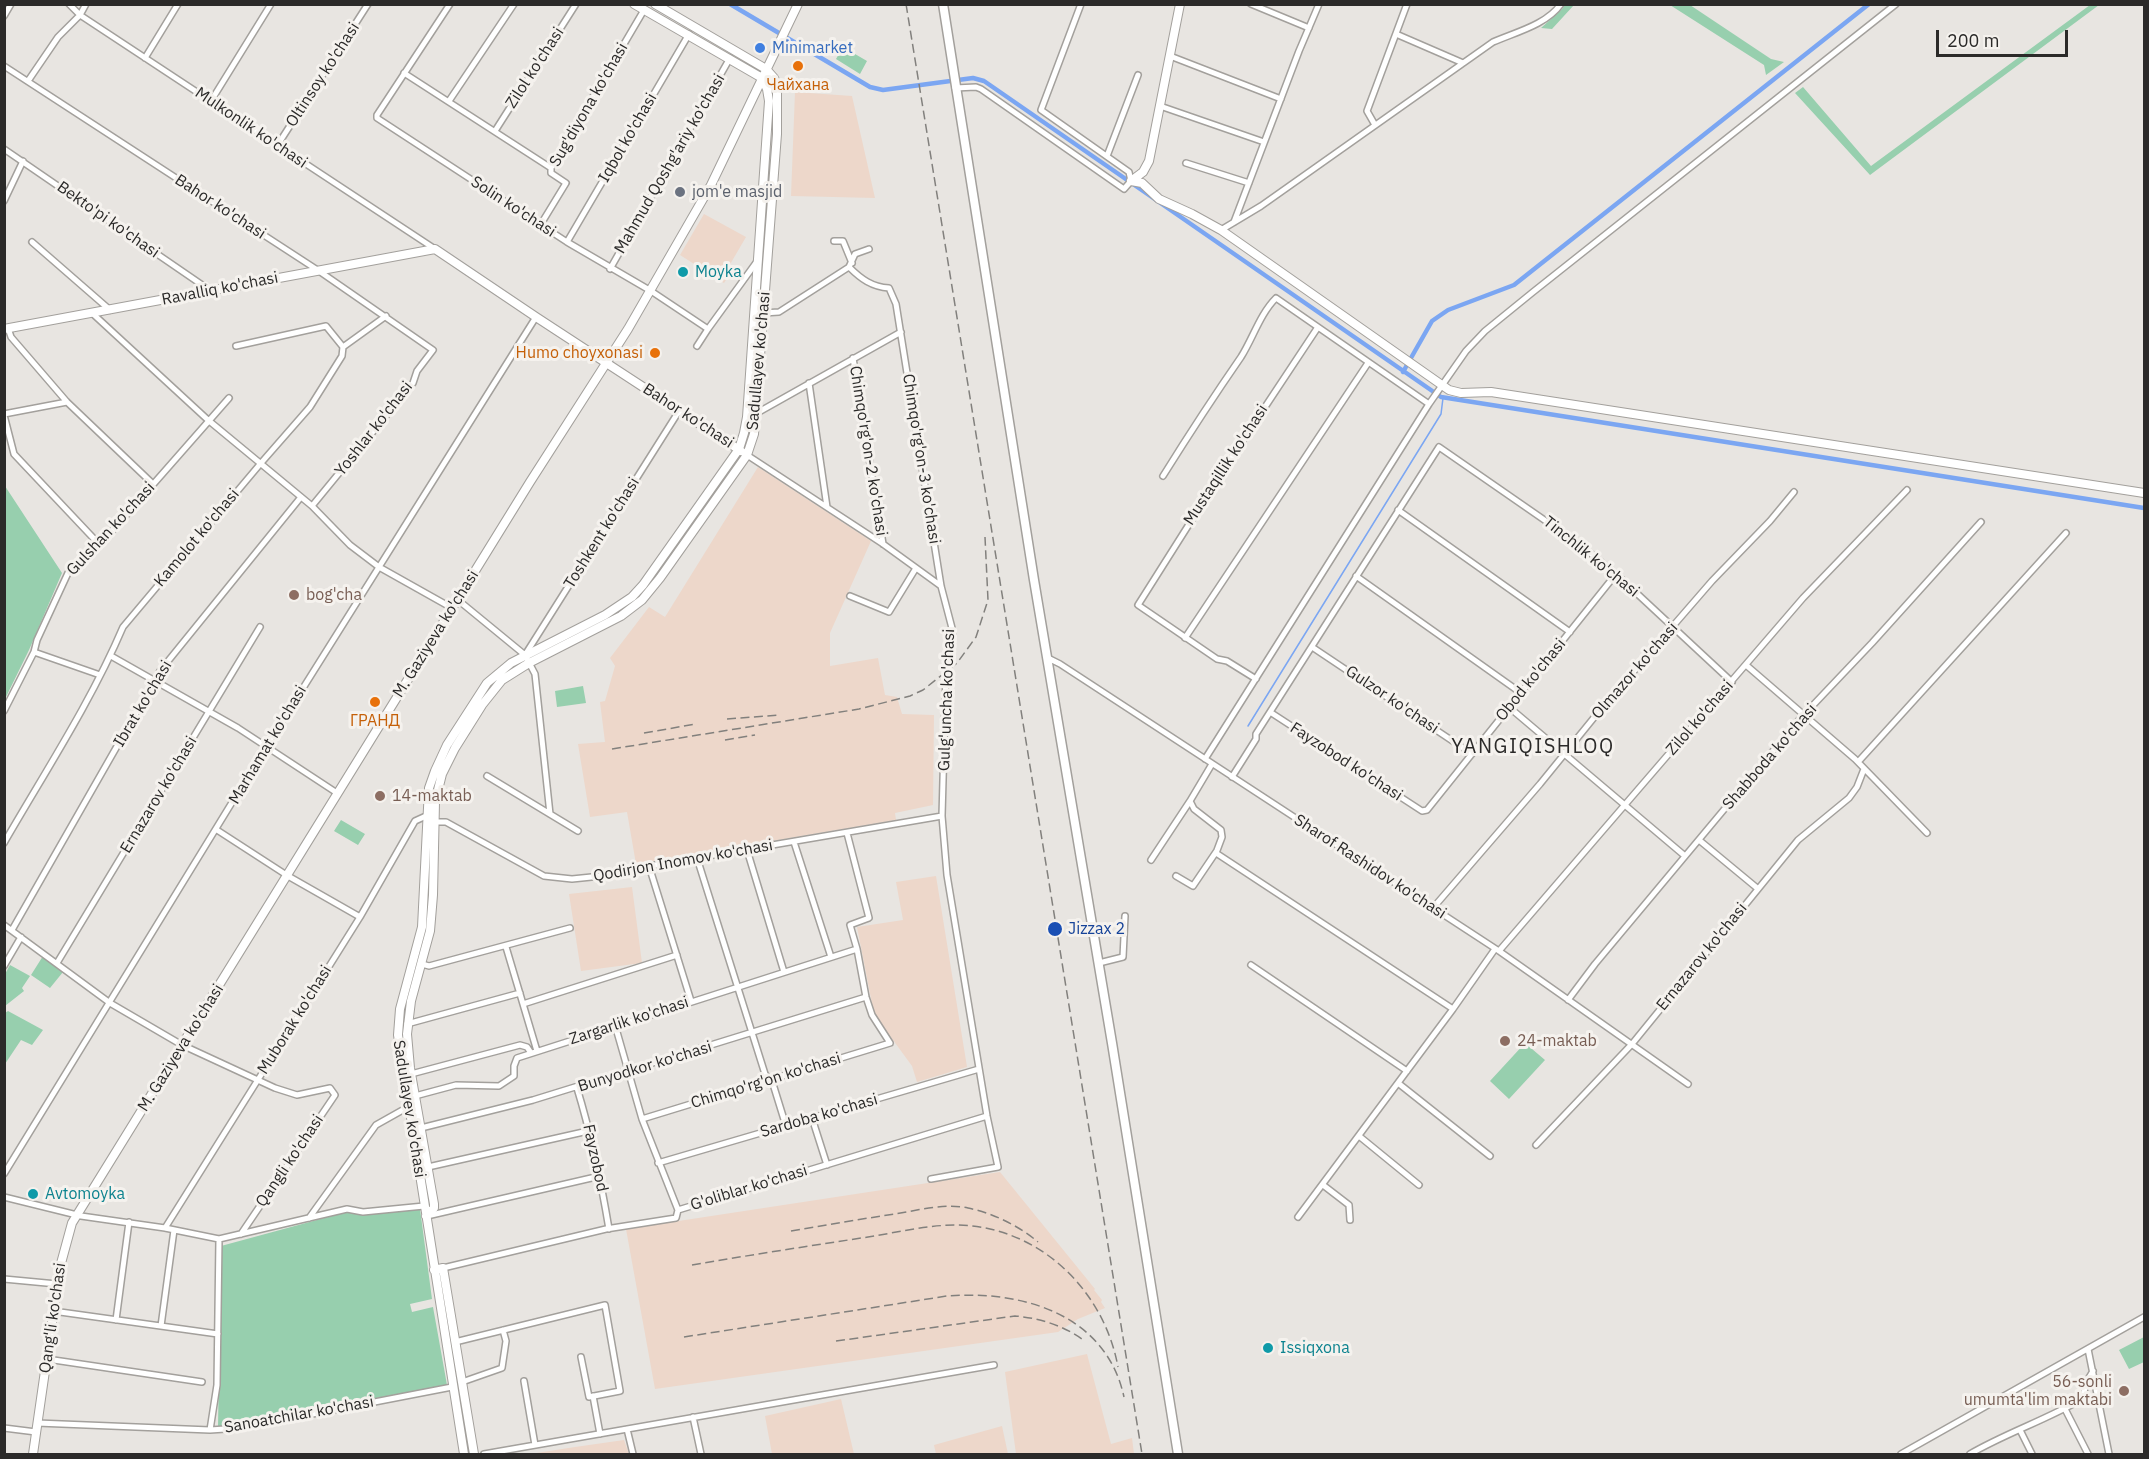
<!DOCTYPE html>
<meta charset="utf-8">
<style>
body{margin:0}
#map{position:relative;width:2149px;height:1459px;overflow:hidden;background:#e8e5e1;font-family:"IBM Plex Sans",sans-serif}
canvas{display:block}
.frame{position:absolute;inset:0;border:6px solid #2b2a29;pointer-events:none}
.scale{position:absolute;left:1936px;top:30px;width:132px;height:27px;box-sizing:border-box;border:3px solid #2b2a29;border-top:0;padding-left:8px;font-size:18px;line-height:21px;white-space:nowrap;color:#2b2a29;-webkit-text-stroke:4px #f5f2ee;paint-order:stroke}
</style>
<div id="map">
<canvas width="2149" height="1459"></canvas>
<div class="frame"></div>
<div class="scale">200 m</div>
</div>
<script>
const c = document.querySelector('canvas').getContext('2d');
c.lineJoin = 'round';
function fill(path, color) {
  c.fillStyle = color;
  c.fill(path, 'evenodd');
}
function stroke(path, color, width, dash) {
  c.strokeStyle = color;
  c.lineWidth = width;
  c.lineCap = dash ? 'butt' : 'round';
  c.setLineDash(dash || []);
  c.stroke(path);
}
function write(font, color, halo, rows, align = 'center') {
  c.font = font + ' "IBM Plex Sans",sans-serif';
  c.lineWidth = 6;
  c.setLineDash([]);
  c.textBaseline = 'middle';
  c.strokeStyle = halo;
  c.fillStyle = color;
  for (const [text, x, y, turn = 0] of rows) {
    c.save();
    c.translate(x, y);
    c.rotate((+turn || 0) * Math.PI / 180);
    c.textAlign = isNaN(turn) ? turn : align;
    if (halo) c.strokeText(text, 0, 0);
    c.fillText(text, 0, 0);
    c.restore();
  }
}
fill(new Path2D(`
 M795 92 852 96 875 198 791 196Z
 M704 214 746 237 725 273 728 277 724 283 680 255Z
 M758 467 871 541 830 633V666L878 658 885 695 897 697 902 714 934 715 933 805 895 813 896 820 636 864 627 812 590 817 578 744 605 742 600 702 605 701 615 666 610 658 649 607 665 617Z
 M936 876 967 1067 917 1082 912 1066 874 1014 857 927 903 920 896 882Z
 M632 887 642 963 581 971 569 894Z
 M1000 1172 1095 1289 1094 1290 1102 1300 1101 1302 1105 1308 1078 1319 1058 1332 655 1389 626 1229Z
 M1087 1354 1111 1444 1132 1438 1134 1454H1016L1005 1372Z
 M841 1399 854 1454H772L765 1416Z
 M1002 1426 1008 1454H936L934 1445Z
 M624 1440 629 1454H530L575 1447Z`), '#edd7ca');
fill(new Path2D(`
 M1565 5H1574L1552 29 1541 28 1562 9Z
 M1670 5H1690L1771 59 1784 62 1766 75 1764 65Z
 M2090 5H2099L1870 175 1795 93 1803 87 1871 166Z
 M843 47 867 61 860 74 836 59Z
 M5 486 62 573 29 650 5 699Z
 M583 686 586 703 557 707 555 691Z
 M341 820 365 834 358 845 334 831Z
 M43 956 63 972 50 988 31 975Z
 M10 965 30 976 22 988 24 991 5 1006V974Z
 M8 1011 43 1030 32 1045 21 1040 5 1064V1013Z
 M1525 1043 1545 1060 1509 1099 1490 1081Z
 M420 1209 432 1299 410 1304 412 1312 433 1307 447 1385 218 1427 221 1246 350 1211 364 1215Z
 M2144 1337V1362L2129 1369 2119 1350Z`), '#97cfae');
stroke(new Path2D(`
 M1248 726 1441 414 1443 398`), '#7ba6f2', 1.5);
stroke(new Path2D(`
 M730 4 870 87 883 90 973 78 984 81 1441 397 2144 508
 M1403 372 1432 321 1448 310 1514 285 1869 4`), '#7ba6f2', 4.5);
const street = new Path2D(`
 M69 4 80 15 435 249
 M450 4 377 115V118L567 242 651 291 708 329 758 260
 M1251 4 1309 28
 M4 16 11 4
 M1396 34 1463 63
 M1170 56 1281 99
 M145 58 178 4
 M4 66 319 271 433 350 417 371 413 383 312 506
 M404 73 551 168
 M28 81 58 37 80 15 86 4
 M955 88 976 87 981 89 1124 189 1131 181 1129 172 1041 110 1081 4
 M211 101 271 4
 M449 101 514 4
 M1160 106 1264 142
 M1375 125 1367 111 1407 4
 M495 131 576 4
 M277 146 368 4
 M4 149 211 291
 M1107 156 1138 75
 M1186 163 1249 183
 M4 201 23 161
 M1234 222 1299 51 1319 4
 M541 224 566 183 551 173V168L644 10
 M1221 230 1261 206 1493 42C1516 32 1546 25 1561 4
 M834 241H843L852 263
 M32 242 110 310
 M567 242 689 34
 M849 267C861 279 872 287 889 288L896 304 941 586 953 632 946 673 942 816 947 875 987 1116 998 1167 931 1179
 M610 269 730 58
 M92 313 208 420 312 506 350 545 379 567 452 608
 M763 313 779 312 849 267 855 254 869 249
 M8 328 11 337 67 402 153 484
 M697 346 708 329
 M343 347 386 316
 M853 358 883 544
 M809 383 827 507
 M757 413 901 332
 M4 414 67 402
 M4 415 14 454 97 542
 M747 455 883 544 941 586
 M1163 476C1188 436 1214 396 1241 357 1253 338 1260 314 1276 298L1429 404
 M1398 510 1570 632
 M1356 576 1521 693
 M850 596 889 612 916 568
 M458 600 525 655 535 674 550 814
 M1185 638 1368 363
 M1312 647 1472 754
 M34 652 100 675
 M525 655 679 411
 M111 656 238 728 337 793
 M1048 658 1060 664 1499 951 1688 1084
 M1746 665 1855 759 1927 833
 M1256 679 1227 661 1217 659 1138 605 1224 469 1318 327
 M1510 708 1685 856
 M4 711 34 652 37 640 68 573 97 542 106 538 229 398
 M1270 712 1422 811 1427 810 1616 574
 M1205 759 1429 404 1466 351 1485 331 1533 292 1896 4
 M1858 762 2066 533
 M1212 764 1190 801 1194 809 1221 830 1222 837 1216 853 1453 1009
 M487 776 578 831
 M1232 777 1256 739V734L1439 447 1579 544 1616 574 1732 682
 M434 822H446L544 876 572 879 611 875 649 866 942 816
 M217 830 288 876 360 917
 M1699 840 1757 888
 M794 842 831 957
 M4 843C45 772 91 702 123 627L261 463 310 407 342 356 343 347 326 326 236 346
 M747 850 784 972
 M697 858 765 1074 773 1084 786 1126
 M1151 860 1190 801
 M649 866 691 1001
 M1176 876 1193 886 1216 852
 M1433 908 1540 784 1601 709 1712 581 1770 521 1794 492
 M4 925 110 1003 182 1045 275 1088 297 1095 330 1088 335 1095 241 1234
 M12 930 160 671 301 497
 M506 947 537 1051
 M1499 951 1803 598 1907 490
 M57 963 260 627
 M1099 963 1123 957 1125 916
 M422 964 429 966 570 928
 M1251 965 1407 1071
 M4 966 21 937
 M1568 1000 1595 964 1798 721 1872 643 1981 522
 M523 1004 677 955
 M407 1024 520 993
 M615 1025 642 1119 678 1210
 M411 1074 520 1045 527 1047 531 1053
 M1398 1083 1490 1156
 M577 1088C591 1134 601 1181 609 1229
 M415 1096 456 1085 499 1086 514 1076V1066L517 1058 857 949
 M812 1118 827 1165
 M642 1119 890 1043 872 1015 866 997 857 949 850 925 869 918 847 833
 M421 1128 533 1100 866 997
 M1359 1136 1419 1185
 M1536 1145 1632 1044 1798 840 1849 798 1857 787 1864 769
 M658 1163 979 1069
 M428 1167 588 1131
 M4 1174 266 747 536 317
 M1323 1185 1349 1205 1350 1220
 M4 1197 81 1216 165 1228 219 1239 347 1209 363 1212 424 1206
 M427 1216 600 1176
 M1298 1217 1453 1009 1495 949
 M309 1218 376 1125 408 1107
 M165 1228 360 917 415 821 426 816
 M443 1268 606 1229 676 1218 678 1210 987 1116
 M4 1279 57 1284
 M53 1311 218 1334
 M116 1320 129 1222
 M161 1326 174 1230
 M455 1342 605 1305 620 1391 589 1397 581 1357
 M2088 1349 2109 1454
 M47 1359 202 1382
 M524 1381 535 1445
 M462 1382 502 1368 506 1341 503 1330
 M593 1396 600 1434
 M2065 1409 2088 1454
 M693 1417 701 1454
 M37 1423 210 1430 240 1428 452 1387
 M4 1428 36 1432
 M627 1429 633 1454
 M210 1430 217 1385 219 1239
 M2020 1430 2032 1454
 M484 1454 994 1365
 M1901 1454 2144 1317
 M1970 1454C2006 1433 2046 1420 2082 1399L2087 1381 2093 1371`);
const secondary = new Path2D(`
 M1131 181 1142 183 1159 199 1192 214 1221 230 1449 390 1461 393 1491 392 2144 493
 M1131 181 1143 172 1149 161 1180 4
 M4 329 435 249 536 317 741 451
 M426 1216 434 1208V1204L410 1068 407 1034 411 1001 430 931 433 895 435 802 442 774 455 748 482 705 502 680 529 663 621 616 642 600 660 578 747 455 754 434 777 134V85L774 78 766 69 655 4
 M434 1270 443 1268 474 1454
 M33 1454 60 1267 72 1223 530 482 628 329 711 185 798 4
 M464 1454 398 1035 400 1009 422 927 429 788 435 771 447 745 487 683 511 663 605 615 632 597 643 585 739 449 744 433 747 417 769 101 767 89 762 78 634 4`);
const primary = new Path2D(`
 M943 4 1034 580 1112 1043 1178 1454`);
stroke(street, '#a3a09c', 8);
stroke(secondary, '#a3a09c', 10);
stroke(primary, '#a3a09c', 11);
stroke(street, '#fff', 5);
stroke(secondary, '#fff', 8);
stroke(primary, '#fff', 8);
stroke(new Path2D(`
 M906 4 1142 1454
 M727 719 779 715
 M644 733 696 724
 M725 740 755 735
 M612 749 859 709 910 696 923 690 957 663 976 637 988 600 985 537
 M791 1231C826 1225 861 1219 895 1214 919 1210 945 1203 968 1208 993 1213 1019 1226 1038 1242
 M692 1265C750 1255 809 1246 868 1237 901 1232 937 1222 972 1226 1047 1234 1105 1295 1118 1367
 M684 1337 947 1296C1022 1290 1106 1314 1124 1397
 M836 1341 1015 1316C1039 1318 1062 1325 1082 1339`), '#82807d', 1.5, [9, 4.5]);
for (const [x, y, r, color] of [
 [760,48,6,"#3f7fe0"],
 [798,66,6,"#e8710a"],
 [680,192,6,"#6b7280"],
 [683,272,6,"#0f9aa8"],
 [655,353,6,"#e8710a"],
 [294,595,6,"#8d6e63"],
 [375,702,6,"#e8710a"],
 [380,796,6,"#8d6e63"],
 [1055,929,8,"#1a4fb4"],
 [1505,1041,6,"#8d6e63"],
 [33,1194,6,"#0f9aa8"],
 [1268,1348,6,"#0f9aa8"],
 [2124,1391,6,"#8d6e63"]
]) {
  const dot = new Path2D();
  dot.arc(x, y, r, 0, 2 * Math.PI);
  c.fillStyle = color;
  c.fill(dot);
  stroke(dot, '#f5f2ee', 2);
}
write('16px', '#366cbe', '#f5f2ee', [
 ["Minimarket",772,48]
], 'left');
write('16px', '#2b2a29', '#f5f2ee', [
 ["Zilol ko'chasi",535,68,-57],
 ["Oltinsoy ko'chasi",323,75,-57],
 ["Sug'diyona ko'chasi",589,105,-60],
 ["Mulkonlik ko'chasi",251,128,34],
 ["Iqbol ko'chasi",628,138,-60],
 ["Mahmud Qoshg'ariy ko'chasi",670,164,-60],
 ["Bahor ko'chasi",220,207,33],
 ["Solin ko'chasi",513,207,33],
 ["Bekto'pi ko'chasi",108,220,35],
 ["Ravalliq ko'chasi",220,289,-11],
 ["Sadullayev ko'chasi",759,361,-85],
 ["Bahor ko'chasi",688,416,33],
 ["Yoshlar ko'chasi",374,429,-52],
 ["Chimqo'rg'on-2 ko'chasi",868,451,81],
 ["Chimqo'rg'on-3 ko'chasi",921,459,81],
 ["Mustaqillik ko'chasi",1226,465,-57],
 ["Gulshan ko'chasi",111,529,-47],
 ["Toshkent ko'chasi",602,533,-58],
 ["Kamolot ko'chasi",197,538,-50],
 ["Tinchlik ko'chasi",1591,557,39],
 ["M. Gaziyeva ko'chasi",436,634,-58],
 ["Olmazor ko'chasi",1635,671,-49],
 ["Obod ko'chasi",1531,680,-51],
 ["Gulg'uncha ko'chasi",947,700,-88],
 ["Gulzor ko'chasi",1392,700,34],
 ["Ibrat ko'chasi",143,704,-59],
 ["Zilol ko'chasi",1700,718,-49],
 ["Marhamat ko'chasi",268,745,-59],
 ["Shabboda ko'chasi",1770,757,-49],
 ["Fayzobod ko'chasi",1346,762,33],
 ["Ernazarov ko'chasi",159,795,-59],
 ["Qodirjon Inomov ko'chasi",683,861,-10],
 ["Sharof Rashidov ko'chasi",1370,867,33],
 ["Ernazarov ko'chasi",1702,957,-51],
 ["Muborak ko'chasi",295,1020,-58],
 ["Zargarlik ko'chasi",629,1021,-18],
 ["M. Gaziyeva ko'chasi",181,1048,-58],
 ["Bunyodkor ko'chasi",645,1067,-17],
 ["Chimqo'rg'on ko'chasi",766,1081,-17],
 ["Sadullayev ko'chasi",409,1109,81],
 ["Sardoba ko'chasi",819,1116,-16],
 ["Fayzobod",595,1158,78],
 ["Qangli ko'chasi",290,1161,-56],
 ["G'oliblar ko'chasi",749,1188,-17],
 ["Qang'li ko'chasi",53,1318,-82],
 ["Sanoatchilar ko'chasi",299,1415,-10]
]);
write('16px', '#c56008', '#f5f2ee', [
 ["Чайхана",798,85],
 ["Humo choyxonasi",643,353,"right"],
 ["ГРАНД",375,721]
]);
write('16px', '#5b616d', '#f5f2ee', [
 ["jom'e masjid",692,192]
], 'left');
write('16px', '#0d838f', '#f5f2ee', [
 ["Moyka",695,272],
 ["Avtomoyka",45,1194],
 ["Issiqxona",1280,1348]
], 'left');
write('16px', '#785e54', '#f5f2ee', [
 ["bog'cha",306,595],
 ["14-maktab",392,796],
 ["24-maktab",1517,1041],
 ["56-sonli",2112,1382,"right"],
 ["umumta'lim maktabi",2112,1400,"right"]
], 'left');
write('16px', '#164399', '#f5f2ee', [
 ["Jizzax 2",1068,929]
], 'left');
c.letterSpacing = '1.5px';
write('20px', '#2b2a29', '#f5f2ee', [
 ["YANGIQISHLOQ",1533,747]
]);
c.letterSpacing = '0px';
</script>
